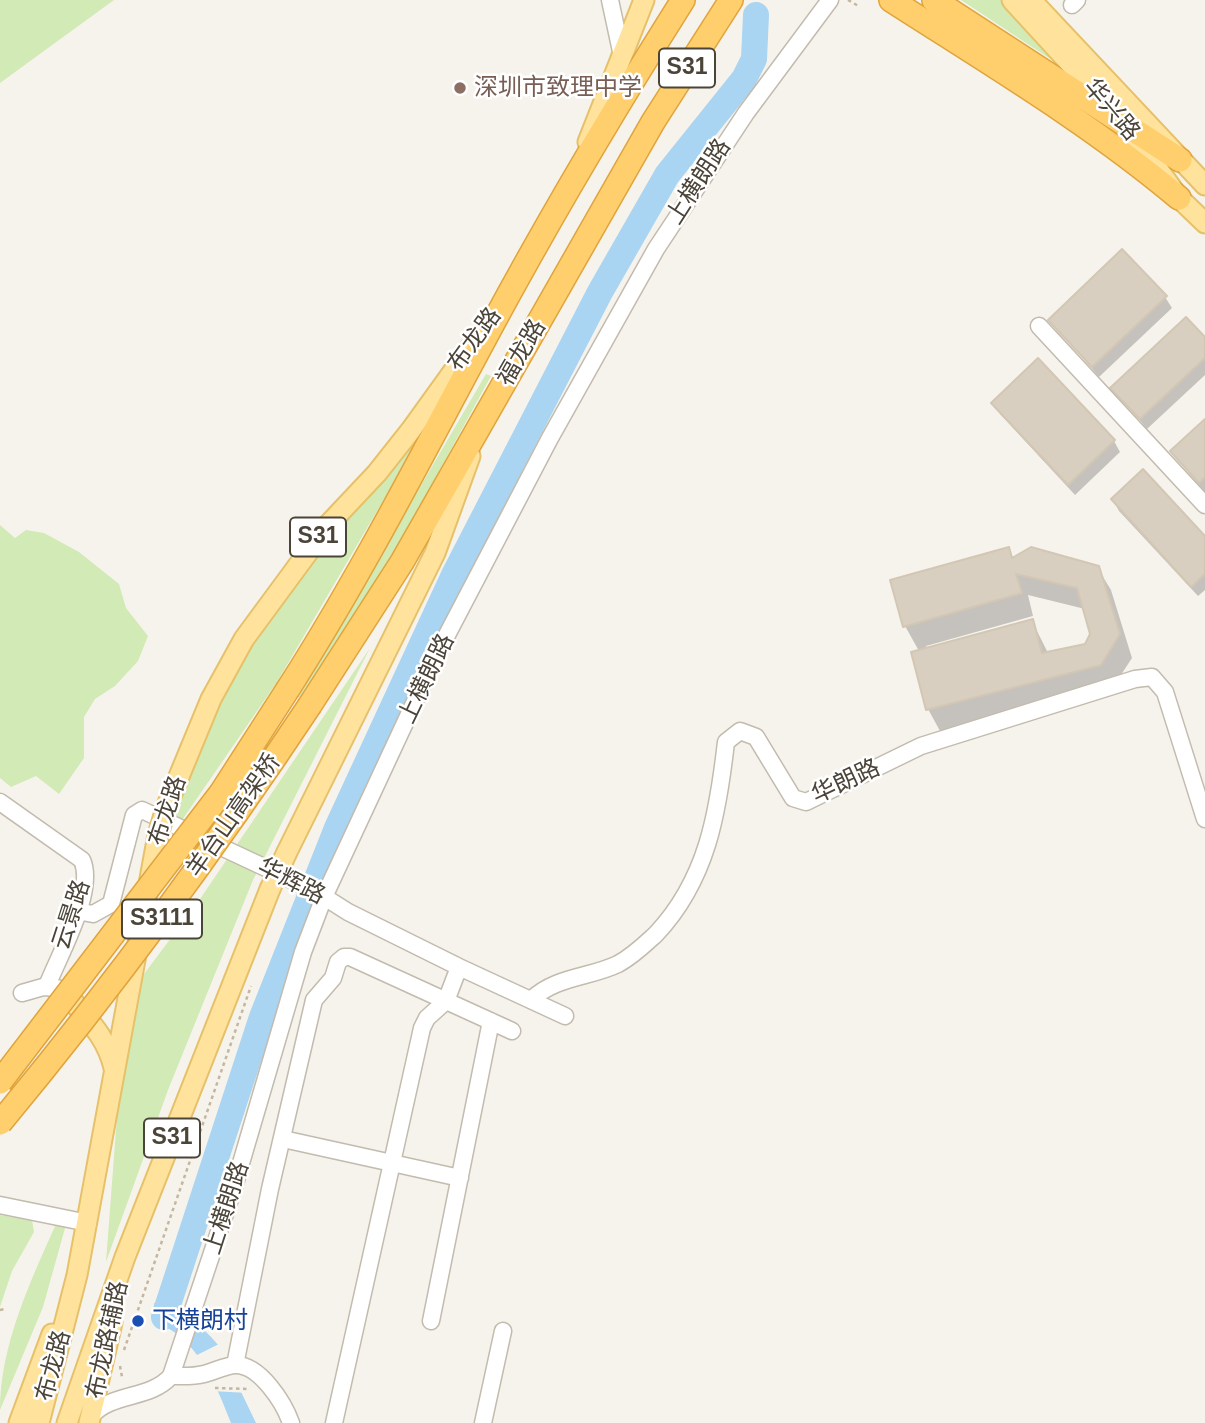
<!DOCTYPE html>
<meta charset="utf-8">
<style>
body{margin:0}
canvas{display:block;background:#f6f3ec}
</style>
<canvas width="1205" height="1423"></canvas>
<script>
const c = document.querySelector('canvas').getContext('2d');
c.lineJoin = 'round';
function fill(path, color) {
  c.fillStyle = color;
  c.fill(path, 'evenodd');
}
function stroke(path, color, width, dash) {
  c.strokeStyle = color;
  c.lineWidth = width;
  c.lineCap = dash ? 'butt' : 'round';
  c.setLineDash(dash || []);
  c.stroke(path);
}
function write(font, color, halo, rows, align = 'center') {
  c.font = font + ' Helvetica,"Noto Sans SC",sans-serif';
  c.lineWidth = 5;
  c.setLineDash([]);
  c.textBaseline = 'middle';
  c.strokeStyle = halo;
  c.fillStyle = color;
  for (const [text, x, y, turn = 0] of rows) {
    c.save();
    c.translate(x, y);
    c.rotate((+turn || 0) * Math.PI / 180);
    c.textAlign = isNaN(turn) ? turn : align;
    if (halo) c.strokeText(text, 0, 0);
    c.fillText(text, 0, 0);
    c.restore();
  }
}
fill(new Path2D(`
 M0 0H114L0 83Z
 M961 0H1003L1061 66Z
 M486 374 491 376 375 588 306 702 298 696Z
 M450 386 277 682 167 842C171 813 186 784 197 757 257 611 351 506 450 386Z
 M0 525 15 538 26 530 44 533 79 552 119 584 126 608 148 636 138 661 115 686 95 699 84 717V758L59 794 36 776 11 787 0 778Z
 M370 648 253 880 168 1090 106 1262 126 998 198 902Z
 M0 1215 32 1220 34 1232 12 1271 0 1307Z
 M67 1221 43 1307 0 1410C0 1346 30 1282 56 1224Z`), '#d2eab5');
fill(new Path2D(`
 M154 1303C183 1316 198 1320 219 1346L256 1423H231C215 1382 197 1337 153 1321Z`), '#a9d4f2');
fill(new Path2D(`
 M221 1343 222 1345 248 1393 212 1391 195 1356Z`), '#f6f3ec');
fill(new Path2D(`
 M1165 297 1172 308 1099 377 1050 320Z
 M1205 340V375L1147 429 1113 388Z
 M1038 361 1114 441 1120 452 1075 495 1000 414 994 403Z
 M1205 421V492L1172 452Z
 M1113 500 1205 539V590L1198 596 1119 511Z
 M1008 549 1014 559 1097 567 1111 590 1132 658 1113 687 940 731 928 709 919 651 905 626ZM1028 595 1085 609 1092 634 1086 645 1048 653 1032 621 927 649 926 646 1033 616Z`), '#0003');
stroke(new Path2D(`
 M164 1317 262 1017 337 828 454 575 600 292 667 175 744 79 754 59 756 15`), '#a9d4f2', 26);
const building = new Path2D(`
 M1122 249 1167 296 1092 367 1048 320Z
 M1186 317 1205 337V358L1140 419 1110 388Z
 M1038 358 1115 440 1068 485 991 403Z
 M1205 419V477L1199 483 1170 451Z
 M1143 469 1205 536V574L1191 587 1111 499Z
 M1009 547 1012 558 1031 547 1099 566 1120 634 1101 665 926 710 911 652 1033 619 1042 653 1085 644 1090 634 1077 588 1016 574 1022 593 903 627 890 580Z`);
fill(building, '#d8cfc1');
stroke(building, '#d3c7b4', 2);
const minor = new Path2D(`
 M610 0 622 56
 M1072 5 1077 0
 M1039 326 1205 505
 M0 802 82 860C96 891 59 955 47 986
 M77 911 93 914 111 904 134 815 142 810 315 891 348 912 459 967 565 1016
 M22 993 43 987 57 988
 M531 1000C556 976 589 978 618 964 633 956 644 945 656 934 707 880 718 813 726 742L740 731 756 737 793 798 806 802 921 746 1135 679 1152 677 1165 692 1205 819
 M283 1139 460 1178
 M0 1205 88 1223
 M431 1321 491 1021
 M235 1365 270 1189 314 1000 333 978 338 962 344 957H350L512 1031
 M171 1376C182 1376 193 1377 204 1374 213 1372 226 1365 236 1365 260 1365 284 1403 291 1423
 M91 1416C112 1392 150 1400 171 1376L234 1187 303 952 324 897 437 654 550 438 656 249 746 113 830 0
 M334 1423 422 1028 427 1018 446 1001 459 967
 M483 1423 503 1331`);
const major = new Path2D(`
 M1012 0 1123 121 1179 198 1205 223
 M1031 0 1205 185
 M588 142 644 0
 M166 808 211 699 244 639 328 525 377 473 411 430 473 344
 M287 852 435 553 470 456
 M70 998C89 1021 107 1038 114 1068
 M19 1423 52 1334
 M39 1423 77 1275 158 835
 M67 1423 125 1257 270 889
 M89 1423 112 1323`);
const highway = new Path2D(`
 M891 0C989 63 1090 123 1179 198
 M934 0 1180 160
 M288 689C370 561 437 425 510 292 565 192 623 95 683 0
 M310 705 402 562 653 122 731 0`);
stroke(minor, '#c2bbae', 19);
stroke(major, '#e6c16a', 23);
stroke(highway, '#e0a43c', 26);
stroke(new Path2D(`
 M848 0 860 7
 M0 1310 5 1309
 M124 1350 251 986
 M120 1366 122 1377
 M215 1388 250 1389`), '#c4b79f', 2.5, [3.5, 3.5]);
stroke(minor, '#fff', 16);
stroke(major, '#ffe39c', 19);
stroke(highway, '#ffcf6e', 23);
const majorBridge = new Path2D(`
 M158 835 166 808
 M270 889 287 852`);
const highwayBridge = new Path2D(`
 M0 1082 221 793 288 689
 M0 1123C111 989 214 850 310 705`);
stroke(majorBridge, '#e6c16a', 23, []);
stroke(highwayBridge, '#e0a43c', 26, []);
stroke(majorBridge, '#ffe39c', 19);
stroke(highwayBridge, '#ffcf6e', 23);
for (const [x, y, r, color] of [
 [460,88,7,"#8d6e63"],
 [138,1321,7,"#1a4fb4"]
]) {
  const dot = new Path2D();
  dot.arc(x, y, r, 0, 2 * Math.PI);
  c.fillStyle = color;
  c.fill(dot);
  stroke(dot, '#fff', 2.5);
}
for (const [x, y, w] of [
 [687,68,56],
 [318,537,56],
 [162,919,80],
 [172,1138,56]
]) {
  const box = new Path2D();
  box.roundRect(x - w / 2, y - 19.5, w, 39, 5);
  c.fillStyle = '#fff';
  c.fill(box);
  stroke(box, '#4b4439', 2);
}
write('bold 23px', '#4b4439', null, [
 ["S31",687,68],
 ["S31",318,537],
 ["S3111",162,919],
 ["S31",172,1138]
]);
write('24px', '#785e54', '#fff', [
 ["深圳市致理中学",474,88]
], 'left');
write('24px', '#4b4439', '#fff', [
 ["华兴路",1111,110,50],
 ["上横朗路",699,182,-57],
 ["布龙路",475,340,-54],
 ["福龙路",522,353,-60],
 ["上横朗路",427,679,-64],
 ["华朗路",846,782,-25],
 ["布龙路",168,811,-72],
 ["羊台山高架桥",234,816,-55],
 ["华辉路",291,882,27],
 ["云景路",72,915,-72],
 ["上横朗路",227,1208,-72],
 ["布龙路辅路",108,1340,-78],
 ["布龙路",54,1366,-75]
]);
write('24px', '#164399', '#fff', [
 ["下横朗村",152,1321]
], 'left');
</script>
